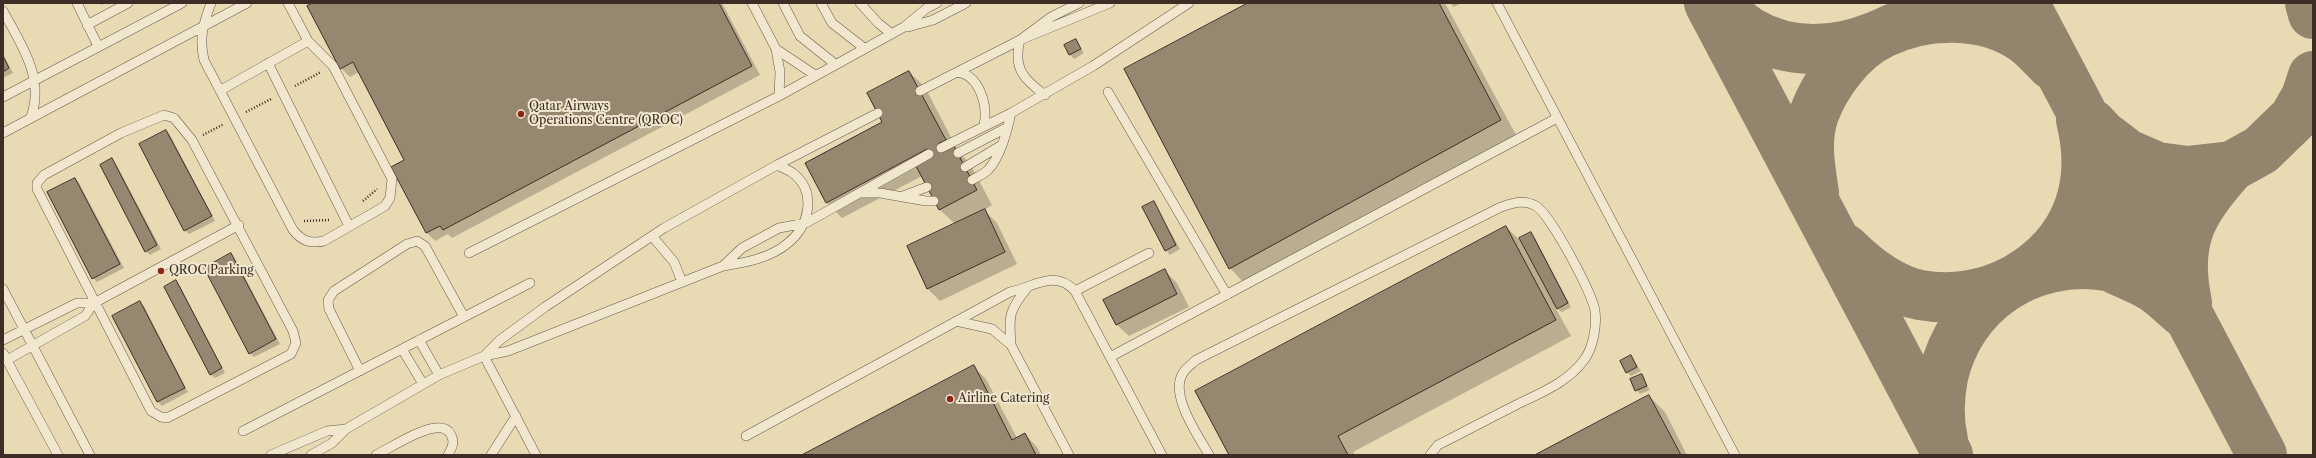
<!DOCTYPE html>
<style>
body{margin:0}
#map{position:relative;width:2316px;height:458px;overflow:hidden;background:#e8dab3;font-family:"Libre Caslon Text",serif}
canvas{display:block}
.frame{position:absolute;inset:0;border:4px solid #3d2d27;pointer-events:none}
</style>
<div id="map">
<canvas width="2316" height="458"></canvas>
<div class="frame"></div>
</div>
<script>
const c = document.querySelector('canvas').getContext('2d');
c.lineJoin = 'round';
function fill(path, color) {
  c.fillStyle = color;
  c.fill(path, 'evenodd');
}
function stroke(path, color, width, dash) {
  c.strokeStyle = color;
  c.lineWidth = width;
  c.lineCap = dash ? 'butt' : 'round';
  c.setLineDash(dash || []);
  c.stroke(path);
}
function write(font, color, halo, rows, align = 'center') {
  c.font = font + ' "Libre Caslon Text",serif';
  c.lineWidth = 4;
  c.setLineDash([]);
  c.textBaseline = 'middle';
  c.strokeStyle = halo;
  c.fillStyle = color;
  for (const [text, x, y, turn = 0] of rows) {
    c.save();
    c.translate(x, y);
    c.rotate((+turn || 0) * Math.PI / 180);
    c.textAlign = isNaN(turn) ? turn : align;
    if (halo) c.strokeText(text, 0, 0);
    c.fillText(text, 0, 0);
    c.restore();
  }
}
fill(new Path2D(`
 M99 3H106L101 5Z
 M315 3H722L760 75 452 238 448 234 435 241 427 233 393 167 406 161 359 72 350 77 341 68Z
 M1250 3H1445L1516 135 1245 284 1230 268Z
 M1450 3H1461L1454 7Z
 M1075 40 1084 53 1074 59 1070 55Z
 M3 54 13 73 3 78Z
 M909 72 925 87 959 153 969 162 992 205 984 210 997 223 1017 264 940 301 928 289 955 224 940 210 922 176 842 218 827 203 806 164 884 122Z
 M166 131 170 135 215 221 189 234 185 230Z
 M112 160 116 164 161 249 150 255 146 251Z
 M75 179 79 183 124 268 97 282 93 278Z
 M1153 202 1180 249 1170 255 1166 250Z
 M1506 227 1523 243 1530 234 1535 238 1571 307 1562 312 1555 307 1571 336 1353 452 1355 455H1230Z
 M231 254 235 259 280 344 254 357 250 353Z
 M1165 271 1177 283 1189 307 1129 336 1116 324Z
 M176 282 180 286 225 373 215 378 210 374Z
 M139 302 144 306 188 392 162 406 158 402 113 316Z
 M1631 356 1641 371 1631 376 1627 372Z
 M974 367 986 379 1017 438 1025 434 1037 447 1041 455H804Z
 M1641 375 1650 390 1640 394 1636 390Z
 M1649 396 1665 412 1687 455H1538Z`), '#0003');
stroke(new Path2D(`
 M1709 3 1948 455
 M1714 3C1725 12 1737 24 1750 32 1789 55 1835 53 1876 36
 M2024 3 2262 455
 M2310 3 2313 14
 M2092 124 2102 135 2127 154 2157 167 2187 171 2232 166 2261 150 2294 118 2306 97 2313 76
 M1814 193C1810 167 1805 140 1814 114 1825 84 1851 48 1881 34 1925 12 1985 11 2026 40 2035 47 2044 57 2052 65
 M1844 248C1865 269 1890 289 1920 295 1985 307 2057 270 2079 207 2089 179 2088 148 2081 120
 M2013 281 2232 166C2191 211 2174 240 2187 303
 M1943 440C1938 418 1939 398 1943 377 1960 301 2030 254 2107 266 2113 267 2118 271 2124 273 2133 277 2143 281 2151 286 2163 293 2173 304 2184 313`), '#92846d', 50);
const building = new Path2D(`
 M313 3H719L752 66 443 230 440 226 426 233 391 167 404 160 353 62 340 69 307 6Z
 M1248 3H1439L1501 120 1229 269 1124 69Z
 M1076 39 1081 49 1069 55 1064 45Z
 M3 56 9 68 3 72Z
 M909 71 946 140 939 143 943 151 954 146 977 190 939 210 916 166 931 158 927 149 826 203 805 163 882 122 867 93Z
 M166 130 212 216 184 231 139 144Z
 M112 158 157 245 145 252 100 165Z
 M75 178 120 264 92 279 47 192Z
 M1154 201 1176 245 1165 251 1142 207Z
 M985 209 1005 252 927 289 907 246Z
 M1506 226 1556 320 1338 436 1348 455H1229L1195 391Z
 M1531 232 1568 303 1557 309 1519 238Z
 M231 253 276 339 249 354 204 268Z
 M1165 269 1177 294 1116 325 1103 300Z
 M176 280 222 368 210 375 164 287Z
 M140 301 185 388 157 402 112 316Z
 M1631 355 1637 367 1626 373 1620 361Z
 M974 365 1012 440 1025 433 1036 455H802Z
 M1642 374 1647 386 1635 391 1630 379Z
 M1649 395 1681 455H1535Z`);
fill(building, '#968770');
stroke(building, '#3d2d27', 1);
const lane = new Path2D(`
 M77 3 98 46
 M211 3C203 25 199 37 204 60L293 230C302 241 310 244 324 241L385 206 390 198 392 179 333 66 308 41 288 3
 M752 3 776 49 815 75
 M783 3 800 36 835 64
 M821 3 832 23 864 48
 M860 3 878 23 892 34
 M1497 3 1735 455
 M3 11C21 44 45 78 31 117
 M87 25 128 3
 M908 27 933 20 966 3
 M776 49 780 72 779 96
 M268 63 349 226
 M957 72C980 75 988 106 984 125
 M221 90 308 41
 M920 91 1020 40 1110 3
 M1108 92 1227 295
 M1045 95C1023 79 1013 68 1020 40L1051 17 1079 3
 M3 97 182 3
 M164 115 174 118 192 140 293 331 296 343 291 354 167 418 161 417 151 411 37 189V183L44 175 121 133Z
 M3 133 247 3
 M941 148 1011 113 1093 66 1189 3
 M958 153 1008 127
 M965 167 1000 146
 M972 180C977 177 984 174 988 170 1001 156 1007 131 1011 113
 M860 193H880L926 201H934
 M903 196 927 187
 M652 236 674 262 682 282
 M469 253 779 96 904 27 927 8 937 3
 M723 266 742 248 779 228 806 223 929 154
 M3 289 90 455
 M1075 291 1149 253
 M956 321 992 329 1011 345 1069 455
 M3 340 77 303H94
 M419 340 439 375
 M1011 345C1009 316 1008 312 1027 288
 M402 349 423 384
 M3 353 58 455
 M484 356 500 340 545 307 664 228 777 165 878 113
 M484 356 536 455
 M7 360 85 316 94 303 239 225
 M360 371 329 309 328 300 334 291 407 244 417 241 425 246 464 317
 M243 431 530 283
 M746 436 1010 292C1034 287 1055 269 1075 291L1110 357
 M271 455 327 431 346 429
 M311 455 332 443 346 429 439 375 484 356 508 351 723 266C744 263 771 258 788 243 809 226 817 193 794 174 789 170 783 168 777 165
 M376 455C391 448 441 413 451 435 455 442 452 448 448 455
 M491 455 516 416
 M1162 455 1110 357 1557 118
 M1209 455C1198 435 1169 395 1183 373 1186 368 1192 364 1196 360L1501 207C1513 203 1524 199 1536 206 1550 214 1593 294 1595 311 1597 326 1593 348 1584 360 1567 383 1540 393 1516 405 1490 418 1464 432 1438 445L1430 455`);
stroke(lane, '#68584a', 10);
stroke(new Path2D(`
 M295 86 321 72
 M246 112 271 99
 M203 135 224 124
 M363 201 377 189
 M304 221 329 220`), '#3d2d27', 2.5, [1, 2]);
stroke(lane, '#f0e7ce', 9);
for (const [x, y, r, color] of [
 [521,114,4,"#8f2418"],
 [161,271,4,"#8f2418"],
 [950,399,4,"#8f2418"]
]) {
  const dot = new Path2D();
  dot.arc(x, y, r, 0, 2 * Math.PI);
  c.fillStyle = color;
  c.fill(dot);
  stroke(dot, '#f0e7ce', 1.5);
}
write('12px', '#3d2d27', '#f0e7ce', [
 ["Qatar Airways",529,107],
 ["Operations Centre (QROC)",529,121],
 ["QROC Parking",169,271],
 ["Airline Catering",958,399]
], 'left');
</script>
